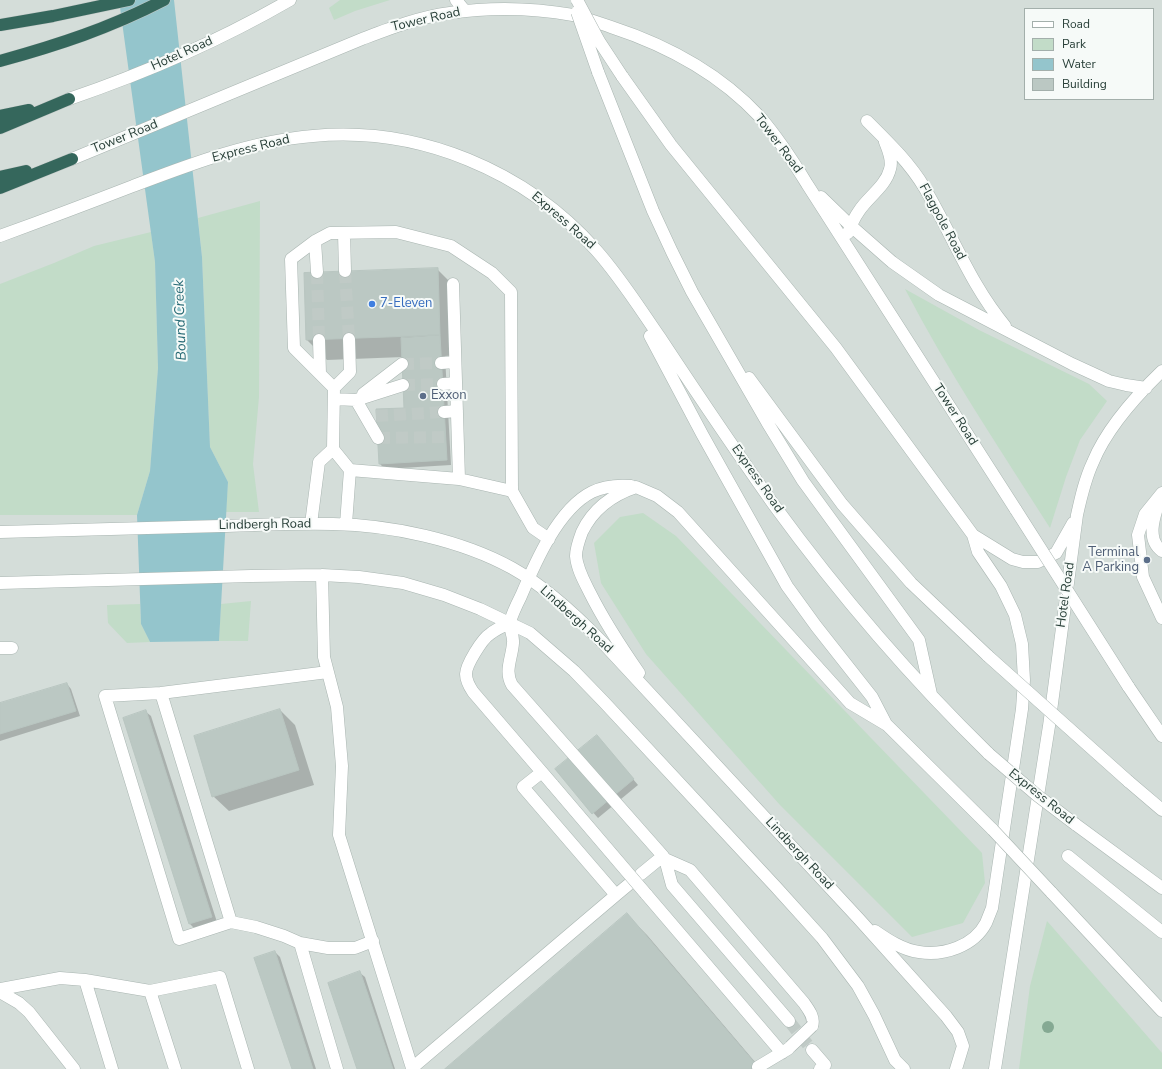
<!DOCTYPE html>
<style>
body{margin:0}
#map{position:relative;width:1162px;height:1069px;overflow:hidden;background:#e6edea;font-family:"Nunito Sans",sans-serif}
canvas{display:block}
.legend{position:absolute;left:1024px;top:8px;width:130px;height:92px;box-sizing:border-box;background:#f6faf8;border:1px solid #a3afab;margin:0;padding:5px 7px;list-style:none;font-size:12px;color:#273e37}
.legend li{display:flex;align-items:center;gap:8px;height:20px}
.legend b{width:20px;border:1px solid #a3afab}
</style>
<div id="map">
<canvas width="1162" height="1069"></canvas>
<ul class="legend">
<li><b style="height:5px;background:#fff"></b>Road</li>
<li><b style="height:11px;background:#c2dcc8"></b>Park</li>
<li><b style="height:11px;background:#94c5cc"></b>Water</li>
<li><b style="height:11px;background:#bbc8c3"></b>Building</li>
</ul>
</div>
<script>
const c = document.querySelector('canvas').getContext('2d');
c.lineJoin = 'round';
function fill(path, color) {
  c.fillStyle = color;
  c.fill(path, 'evenodd');
}
function stroke(path, color, width, dash) {
  c.strokeStyle = color;
  c.lineWidth = width;
  c.lineCap = dash ? 'butt' : 'round';
  c.setLineDash(dash || []);
  c.stroke(path);
}
function write(font, color, halo, rows, align = 'center') {
  c.font = font + ' "Nunito Sans",sans-serif';
  c.lineWidth = 4;
  c.setLineDash([]);
  c.textBaseline = 'middle';
  c.strokeStyle = halo;
  c.fillStyle = color;
  for (const [text, x, y, turn = 0] of rows) {
    c.save();
    c.translate(x, y);
    c.rotate((+turn || 0) * Math.PI / 180);
    c.textAlign = isNaN(turn) ? turn : align;
    if (halo) c.strokeText(text, 0, 0);
    c.fillText(text, 0, 0);
    c.restore();
  }
}
fill(new Path2D(`
 M0 0H1162V1069H0ZM1025 9H1153V99H1025Z`), '#d4ddd9');
fill(new Path2D(`
 M340 0H390L355 11 334 20 329 8Z
 M260 201 259 397 253 464 259 512H226L228 482 210 447 202 257 198 218Z
 M151 232 155 262 158 368 150 471 137 515H0V284L54 263 94 246Z
 M905 289 979 330 1089 384 1107 401 1080 440 1066 477 1050 528C1000 449 948 372 905 289Z
 M643 513 676 536 982 853 985 883 963 923 912 937 780 805 646 654 601 583 594 543 620 517Z
 M251 601 248 641H219L221 604Z
 M140 604 141 624 150 642 127 643 108 623 107 605Z
 M1047 921 1162 1053V1069H1019L1030 986Z`), '#c2dcc8');
fill(new Path2D(`
 M119 0H174L202 257 210 447 228 482 219 641 150 642 141 624 137 515 150 471 158 368 155 262Z`), '#94c5cc');
fill(new Path2D(`
 M437 269 457 289 460 355 445 356 451 465 385 469 380 464 405 409 403 357 327 360 307 340Z
 M67 684 71 689 80 716 0 741V704Z
 M280 710 295 725 314 785 229 811 213 796Z
 M146 712 151 716 217 922 195 929 190 924 125 719Z
 M601 741 638 785 598 818 556 770Z
 M627 915 647 935 761 1069H446Z
 M275 952 280 957 316 1069H293Z
 M360 973 365 977 395 1069H358Z`), '#0003');
const building = new Path2D(`
 M438 268 440 335 306 340 304 273Z
 M440 335 447 460 379 464 376 409 404 408 401 338Z
 M67 683 76 711 0 734V703Z
 M280 709 299 770 212 797 194 736Z
 M146 710 212 917 189 924 123 718Z
 M597 735 634 779 592 814 555 769Z
 M627 913 760 1069H445Z
 M275 951 313 1069H292L254 958Z
 M360 971 393 1069H357L328 983Z`);
fill(building, '#bbc8c3');
stroke(building, '#b9c6c1', 1);
stroke(new Path2D(`
 M345 271 349 339
 M317 272 319 340
 M402 364 441 363
 M403 385 443 384
 M376 416 444 412
 M378 438 446 437
 M789 1021 812 1050`), '#c0cac6', 12, [12, 6]);
const minor = new Path2D(`
 M456 0 465 11
 M598 72 653 211 672 252 692 292 767 422 803 481 919 640 931 694
 M622 76 671 145 836 348 973 535 978 552 1001 586 1015 615 1022 644 1024 680 1022 709 992 908C990 913 988 918 986 923 974 946 944 956 919 952 903 950 888 940 875 931
 M69 99C145 73 221 40 290 0
 M867 121C887 141 909 162 924 187 952 234 970 284 1005 326
 M72 159 362 39C391 28 419 17 450 13 490 7 533 8 573 15 586 18 599 23 611 27 666 45 720 74 760 117 778 138 793 161 807 184L1016 510
 M821 197 851 226 892 262 939 295 1072 364 1109 381 1126 385 1146 388
 M344 233 345 271
 M848 233C851 225 854 218 859 211 868 197 886 186 890 169 893 160 888 150 885 142
 M0 236C44 220 89 203 133 186 191 164 251 141 313 136 419 126 526 171 596 250 621 278 640 309 661 339 698 395 735 450 774 505 839 594 910 677 989 754
 M315 241 317 272
 M453 284 459 479
 M650 336 702 434 787 586 816 626 872 697 886 724
 M319 340 320 374
 M441 363 455 362
 M749 378 842 504 911 583 988 656
 M443 384 456 383
 M334 388 294 348 291 259 315 241 330 233 396 232 451 246 492 273 511 292 512 491 533 528 549 539
 M363 394 402 364
 M334 399 356 400 403 385
 M356 400 378 438
 M444 412 457 411
 M350 470 459 479 512 491
 M631 486C618 485 604 486 592 492 558 509 535 563 521 596 517 604 512 614 510 622 509 628 514 636 513 643 512 658 504 671 512 685L663 856 665 859 672 885 789 1021
 M1162 493 1145 514 1138 535 1143 577 1162 618
 M1160 499C1155 514 1145 539 1162 551
 M311 524 319 462 333 449
 M346 524 350 470 333 449 334 388 350 372 349 339
 M0 532C74 530 147 528 221 526 258 525 296 523 333 524 391 525 461 540 512 568 546 587 576 615 603 643L858 918 946 1016 958 1032 963 1046 956 1069
 M973 535 1012 559 1023 562H1038L1056 553 1073 523
 M322 575 324 657 337 707 342 766 339 835 412 1068 616 895 523 787 542 772
 M0 583 251 576 322 575 359 577 403 583 444 595 480 609 530 633 574 671 604 702 775 886 822 938 858 986 874 1015 895 1060 904 1069
 M510 623C503 626 496 629 490 634 482 639 466 665 466 674 466 681 469 686 473 692L553 785
 M0 648H12
 M328 672 161 693 231 922 256 927 284 936 300 943 328 948H355L373 941
 M639 673C621 647 604 621 590 593 584 581 577 569 576 556 576 548 579 540 582 532 593 509 612 495 636 487L657 496 678 512 850 703 887 725 993 830
 M1128 686 1162 736
 M161 693 105 696 179 939 231 922
 M1128 781 1162 810
 M1075 824 1162 888
 M1068 856 1162 932
 M665 859 690 870 804 1003C809 1010 815 1018 812 1026
 M641 874 663 856
 M1051 892 1162 1011
 M646 894 782 1053
 M616 895 628 885
 M300 943 337 1069
 M85 980 112 1069
 M0 989 60 978 85 980 150 991 220 977 248 1069
 M150 991 175 1069
 M0 992 19 1003 29 1012 74 1069
 M812 1050 825 1065 820 1069
 M758 1067 788 1049
 M995 1069 1049 726 1077 515C1081 497 1085 479 1093 462 1107 428 1136 396 1162 371`);
const highway = new Path2D(`
 M0 25 53 16 129 0
 M0 61C58 45 110 28 164 0
 M0 116 29 110
 M0 128 69 99
 M0 177 26 171
 M0 188 72 159`);
stroke(minor, '#a9b5b1', 13);
stroke(highway, '#c3c9c7', 13);
stroke(minor, '#fff', 12);
stroke(highway, '#35675c', 12);
const minorBridge = new Path2D(`
 M577 0 599 41 622 76
 M577 12 598 72
 M1016 510 1128 686
 M988 656 1128 781
 M989 754 1038 796 1075 824
 M553 785 646 894
 M993 830 1051 892
 M790 1047 812 1026`);
stroke(minorBridge, '#a9b5b1', 13, []);
stroke(minorBridge, '#fff', 12);
c.fillStyle = '#85a993';
for (const [x, y] of [
 [1048,1027]
]) {
  c.beginPath();
  c.arc(x, y, 6, 0, 2 * Math.PI);
  c.fill();
}
for (const [x, y, r, color] of [
 [372,304,4,"#3f7fe0"],
 [423,396,4,"#5c6f8a"],
 [1147,560,4,"#5c6f8a"]
]) {
  const dot = new Path2D();
  dot.arc(x, y, r, 0, 2 * Math.PI);
  c.fillStyle = color;
  c.fill(dot);
  stroke(dot, '#f6faf8', 1.5);
}
write('13px', '#273e37', '#f6faf8', [
 ["Tower Road",426,20,-13],
 ["Hotel Road",182,54,-24],
 ["Tower Road",125,137,-22],
 ["Tower Road",778,144,53],
 ["Express Road",251,149,-14],
 ["Express Road",563,221,41],
 ["Flagpole Road",942,222,62],
 ["Tower Road",955,415,57],
 ["Express Road",757,479,55],
 ["Lindbergh Road",265,525,-1],
 ["Hotel Road",1066,595,-82],
 ["Lindbergh Road",576,620,42],
 ["Express Road",1041,797,39],
 ["Lindbergh Road",799,854,47]
]);
write('13px', '#366cbe', '#f6faf8', [
 ["7-Eleven",380,304]
], 'left');
write('13px', '#4e5e75', '#f6faf8', [
 ["Exxon",431,396],
 ["Terminal",1139,553,"right"],
 ["A Parking",1139,568,"right"]
], 'left');
write('italic 14px', '#266974', '#f6faf8', [
 ["Bound Creek",181,320,-92]
]);
</script>
